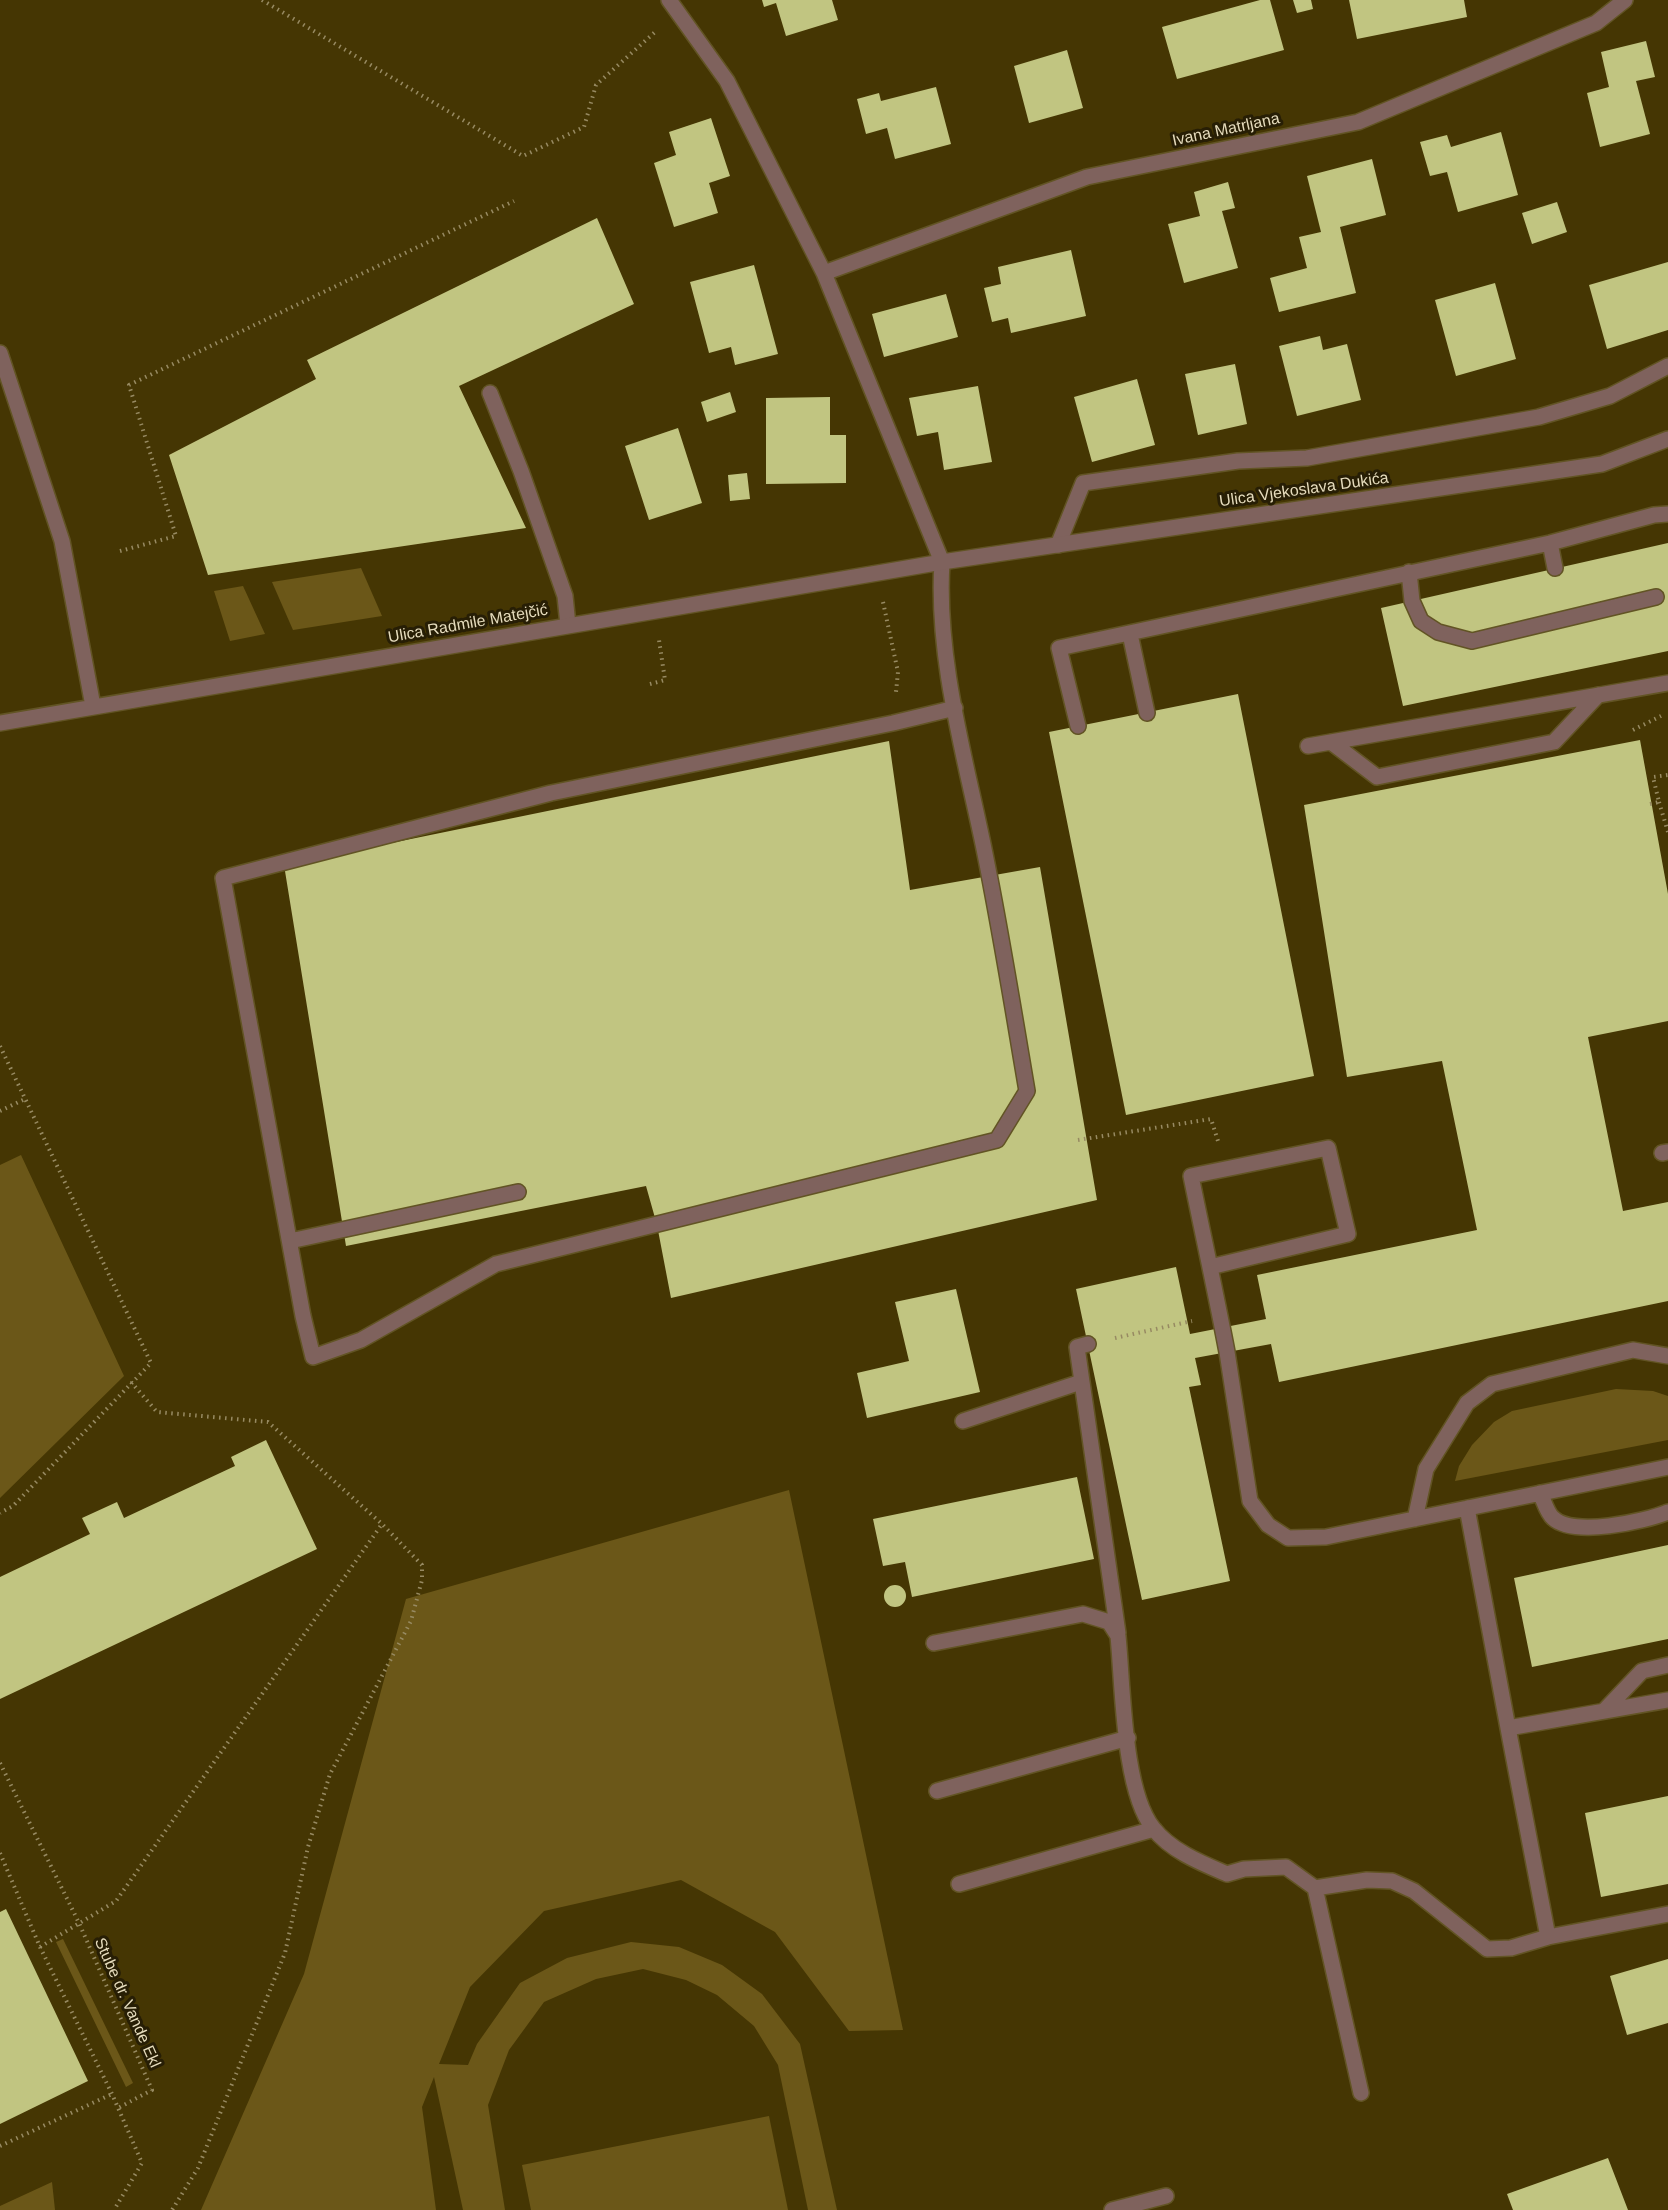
<!DOCTYPE html>
<meta charset="utf-8">
<style>
body{margin:0}
canvas{display:block;background:#453603}
</style>
<canvas width="1668" height="2210"></canvas>
<script>
const c = document.querySelector('canvas').getContext('2d');
c.lineJoin = 'round';
function fill(path, color) {
  c.fillStyle = color;
  c.fill(path, 'evenodd');
}
function stroke(path, color, width, dash) {
  c.strokeStyle = color;
  c.lineWidth = width;
  c.lineCap = dash ? 'butt' : 'round';
  c.setLineDash(dash || []);
  c.stroke(path);
}
function write(font, color, halo, rows, align = 'center') {
  c.font = font + ' Helvetica,sans-serif';
  c.lineWidth = 6;
  c.setLineDash([]);
  c.textBaseline = 'middle';
  c.strokeStyle = halo;
  c.fillStyle = color;
  for (const [text, x, y, turn = 0] of rows) {
    c.save();
    c.translate(x, y);
    c.rotate((+turn || 0) * Math.PI / 180);
    c.textAlign = isNaN(turn) ? turn : align;
    if (halo) c.strokeText(text, 0, 0);
    c.fillText(text, 0, 0);
    c.restore();
  }
}
fill(new Path2D(`
 M361 568 382 616 293 630 272 582Z
 M243 586 265 634 230 641 214 591Z
 M21 1155 124 1376 0 1498V1165Z
 M1616 1389 1653 1391 1668 1396V1440L1455 1481 1459 1466 1472 1445 1494 1422 1512 1411Z
 M789 1490 903 2030 849 2031 775 1932 681 1880 544 1911 470 1987 439 2064 468 2065 477 2044 520 1983 567 1958 631 1942 679 1947 722 1965 762 1994 800 2044 837 2210H808L778 2065 754 2026 717 1995 686 1980 643 1969 596 1979 544 2002 509 2050 488 2105 505 2210H463L434 2077 422 2107 436 2210H201L304 1974 406 1599Z
 M63 1939 133 2083 126 2087 56 1942Z
 M769 2116 788 2210H531L522 2165Z
 M52 2182 55 2210H0V2206Z`), '#6b5718');
fill(new Path2D(`
 M762 0H832L838 20 786 36 776 3 764 7Z
 M1260 0H1270L1284 50 1177 79 1162 27Z
 M1293 0H1311L1313 9 1297 13Z
 M1349 0H1464L1467 17 1357 39Z
 M1646 41 1655 77 1636 81 1650 134 1600 147 1587 93 1609 87 1601 52Z
 M1067 50 1083 108 1029 123 1014 66Z
 M936 87 951 144 895 159 887 128 866 134 857 99 879 93 881 101Z
 M711 118 730 176 709 183 718 213 674 227 654 163 676 155 669 132Z
 M1501 132 1518 195 1458 212 1447 172 1430 176 1420 142 1447 135 1451 147Z
 M1372 159 1386 215 1340 227 1356 293 1279 312 1270 278 1307 268 1299 237 1321 232 1307 176Z
 M1228 182 1235 208 1222 211 1238 268 1184 283 1168 224 1200 216 1194 192Z
 M1557 202 1567 232 1532 244 1522 213Z
 M597 218 634 304 459 386 526 528 208 575 169 455 316 379 307 360Z
 M1071 250 1086 316 1011 333 1008 318 992 322 984 288 1001 284 998 267Z
 M1668 262V330L1607 349 1589 285Z
 M754 265 778 354 735 365 731 347 709 353 690 282Z
 M1495 283 1516 359 1456 376 1435 300Z
 M946 294 958 337 884 357 872 314Z
 M1320 336 1323 350 1347 344 1361 400 1297 416 1279 346Z
 M1235 364 1247 424 1198 435 1185 374Z
 M1137 379 1155 445 1092 462 1074 397Z
 M978 386 992 462 944 470 938 432 917 436 909 398Z
 M730 392 736 412 707 422 701 402Z
 M830 397V435H846V483L766 484V398Z
 M678 428 702 503 649 520 625 446Z
 M747 473 750 499 730 501 728 475Z
 M1668 543V651L1403 706 1381 608Z
 M1238 694 1314 1076 1126 1115 1049 732Z
 M1640 740 1668 894V1021L1588 1037 1623 1211 1668 1202V1301L1279 1382 1271 1344 1195 1358 1201 1385 1189 1387 1230 1581 1142 1600 1076 1289 1176 1267 1190 1334 1266 1319 1257 1275 1477 1230 1442 1061 1347 1077 1304 805Z
 M889 741 910 890 1040 867 1097 1200 671 1298 657 1225 646 1186 346 1246 284 865Z
 M956 1289 980 1392 867 1418 857 1373 909 1361 895 1302Z
 M266 1440 317 1549 0 1699V1577L90 1534 82 1518 117 1502 124 1518 235 1466 231 1457Z
 M1077 1477 1094 1559 912 1597 905 1562 883 1566 873 1519Z
 M1668 1545V1639L1532 1667 1514 1578Z
 M884 1596a11 11 0 1 1 22 0a11 11 0 1 1-22 0Z
 M1668 1796V1884L1601 1897 1585 1813Z
 M6 1909 88 2081 0 2124V1912Z
 M1668 1959V2023L1627 2035 1610 1976Z
 M1608 2158 1628 2210H1513L1507 2194Z`), '#c1c581');
const lane = new Path2D(`
 M490 393 521 471 565 596 568 625
 M1550 543 1555 568
 M1058 545 1083 483 1238 461 1307 458 1539 417 1610 396 1668 366
 M942 562C936 656 964 753 983 844 1000 926 1013 1009 1027 1091L997 1140 496 1264 361 1340 313 1357 303 1316 223 878 551 793 893 723 955 708
 M1409 572 1412 601 1421 621 1438 632 1472 641 1656 597
 M1130 634 1147 713
 M1078 726 1059 648 1550 543 1654 515 1668 514
 M1331 742 1377 777 1554 742 1598 695
 M1308 746 1668 683
 M1662 1153 1668 1152
 M290 1241 518 1192
 M1210 1267 1348 1234 1328 1148 1191 1176C1203 1235 1216 1294 1227 1352L1250 1501 1268 1525 1288 1538 1326 1537 1668 1467
 M1088 1344 1077 1347 1118 1633
 M963 1421 1081 1382
 M1540 1493C1544 1501 1547 1513 1553 1518 1573 1537 1644 1522 1668 1512
 M1467 1508 1508 1728 1668 1700
 M1415 1519 1426 1469 1467 1403 1492 1384 1633 1350 1668 1356
 M934 1643 1083 1614 1109 1622 1118 1636C1123 1686 1123 1790 1153 1828 1171 1851 1201 1863 1227 1874L1244 1869 1286 1867 1315 1888 1361 2093
 M1604 1711 1642 1671 1668 1665
 M1508 1728 1548 1937
 M937 1791 1128 1738
 M959 1884 1154 1829
 M1315 1888 1367 1880 1392 1881 1414 1891 1487 1949 1511 1948 1548 1937 1668 1914
 M1112 2210 1166 2196`);
const street = new Path2D(`
 M669 0 727 81 824 273 942 562
 M824 273 1087 177 1358 122 1596 23 1625 0
 M0 353 62 541 93 706
 M0 723 942 562 1602 464 1668 439`);
stroke(lane, '#625424', 18);
stroke(street, '#625424', 18);
stroke(new Path2D(`
 M262 0 523 156 584 127 596 85 655 32
 M120 551 176 536 129 385 514 201
 M883 602 898 672 896 692
 M650 684 665 680 659 640
 M1633 730 1661 716
 M1659 802 1668 832
 M1650 804 1659 802 1653 777 1668 775
 M0 1046 151 1363 13 1506 0 1513
 M0 1111 25 1099
 M1078 1140 1211 1119 1218 1141
 M1115 1338 1192 1321
 M131 1382 157 1412 268 1422 382 1524 422 1565V1580L411 1621 330 1774 308 1847 285 1953 198 2168 172 2210
 M0 1763 79 1923 152 2090 118 2108
 M0 1853 40 1947 112 2094 142 2163 114 2210
 M40 1947 116 1901 382 1524
 M0 2146 112 2094`), '#978a62', 4, [1.5, 4.5]);
stroke(lane, '#7f625d', 15);
stroke(street, '#7f625d', 15);
write('16px', '#e5dbbc', '#271e05', [
 ["Ivana Matrljana",1226,130,-12],
 ["Ulica Vjekoslava Dukića",1304,490,-8],
 ["Ulica Radmile Matejčić",468,624,-10],
 ["Stube dr. Vande Ekl",127,2003,66]
]);
</script>
